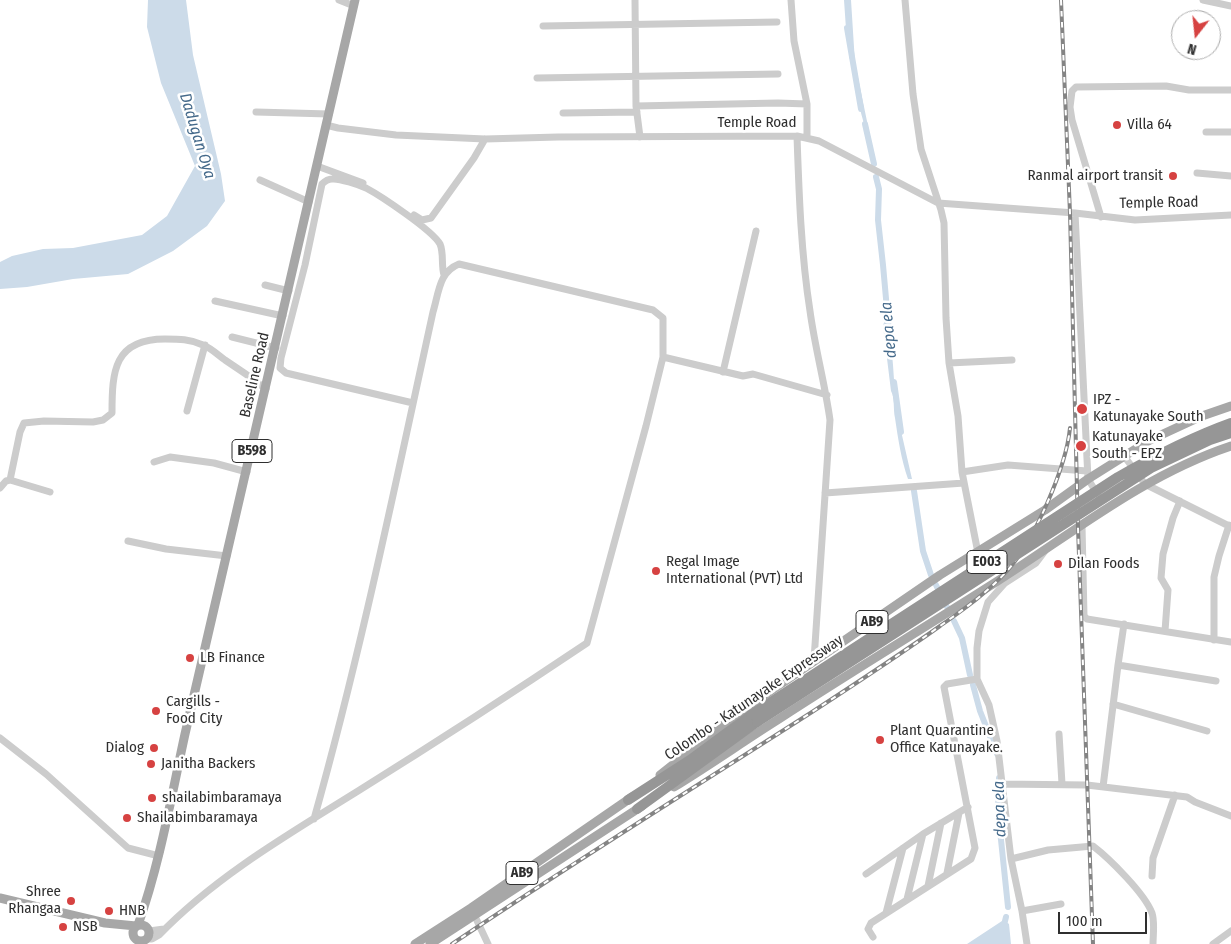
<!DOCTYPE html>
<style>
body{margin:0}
#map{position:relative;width:1231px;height:944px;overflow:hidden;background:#fff;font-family:"Fira Sans Condensed",sans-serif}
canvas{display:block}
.north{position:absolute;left:1171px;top:10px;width:50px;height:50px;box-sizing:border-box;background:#fff;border:1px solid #acacac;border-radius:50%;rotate:196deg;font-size:14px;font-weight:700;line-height:20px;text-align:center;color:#2f2f2f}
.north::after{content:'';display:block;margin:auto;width:18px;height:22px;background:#d64241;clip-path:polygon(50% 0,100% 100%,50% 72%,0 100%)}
.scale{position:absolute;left:1058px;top:912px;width:89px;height:22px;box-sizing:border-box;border:2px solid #2f2f2f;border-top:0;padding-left:6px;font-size:15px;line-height:18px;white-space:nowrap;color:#2f2f2f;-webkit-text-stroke:4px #fff;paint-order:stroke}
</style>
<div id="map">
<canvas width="1231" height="944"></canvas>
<div class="north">N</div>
<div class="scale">100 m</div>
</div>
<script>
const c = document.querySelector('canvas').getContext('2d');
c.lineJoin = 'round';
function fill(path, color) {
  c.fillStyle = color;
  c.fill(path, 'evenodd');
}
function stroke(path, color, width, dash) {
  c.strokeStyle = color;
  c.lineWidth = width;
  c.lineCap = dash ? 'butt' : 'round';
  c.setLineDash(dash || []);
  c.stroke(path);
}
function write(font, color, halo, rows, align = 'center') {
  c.font = font + ' "Fira Sans Condensed",sans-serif';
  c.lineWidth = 5;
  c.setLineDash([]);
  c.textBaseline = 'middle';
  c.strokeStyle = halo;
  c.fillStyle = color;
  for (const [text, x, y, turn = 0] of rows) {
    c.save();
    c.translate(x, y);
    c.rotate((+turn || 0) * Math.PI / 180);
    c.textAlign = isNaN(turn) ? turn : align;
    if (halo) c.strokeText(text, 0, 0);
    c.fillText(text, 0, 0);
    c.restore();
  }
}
fill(new Path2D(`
 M148 0H186L193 55 221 174 225 201 207 226 173 251 128 274 73 279 27 287 0 289V262L12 256 43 249 73 248 142 235 167 216 195 166 161 83 147 27Z
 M844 0H851L855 63 869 131H866L861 113 858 90 852 64 849 57 850 46 846 29Z
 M886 315 890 333 893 365 896 409 912 479H908C901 459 898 438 895 418 893 409 895 398 891 391L883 326Z
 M1002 921H1005L1009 924 1011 944H967Z`), '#ccdbe9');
stroke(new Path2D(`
 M847 28 861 109
 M865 124 874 164
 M876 177 879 189 878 220 883 265 889 332
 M894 382 901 432
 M914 491 923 551 931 575
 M936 585 947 607
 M954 621 962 638 970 675
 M973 685 980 711 997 754
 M999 778 998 811 1008 907
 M1003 929 1006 917`), '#ccdbe9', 6);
stroke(new Path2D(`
 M339 0 354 6
 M635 0 636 106 640 137
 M791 0 794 41 807 104V137
 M905 0 913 94 921 149 941 210 944 223 946 318 949 363 958 416 962 472 978 553
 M1203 0 1231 6
 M543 26 777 22
 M537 78 778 74
 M636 106 778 103 807 104
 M256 112 329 114
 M563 113 637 112
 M326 125 338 128 396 135 485 139 558 137 797 136 819 141 938 203 1075 213 1135 220 1231 215
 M1206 132H1231
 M797 136C799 194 801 253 810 311 815 348 825 384 830 420L814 660
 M317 166 363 183
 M1197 173 1231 176
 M260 180 309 202
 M1075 213 1088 479 1098 495
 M414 215 422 220 431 218 474 158 485 139
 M1101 217 1072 120 1070 107 1072 91 1076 87 1166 86 1189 90H1231
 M265 285 289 291
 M215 301 283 316
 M232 337 276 348
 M663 357 743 376 753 374 827 395
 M949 363 1012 360
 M723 372 756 231
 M413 403 286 373 280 368 281 358 305 265 322 184C325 181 328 179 332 179 339 178 359 185 366 188 381 196 432 230 440 244 444 253 441 265 444 275
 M187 411 205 345
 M1124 456 1145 484 1231 527
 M154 462 170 457 214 463 247 472
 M962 472 1008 465 1087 471
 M10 480 20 432 24 423 44 421 93 422 103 420 112 413C112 371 114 339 165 339 179 339 190 339 203 345 211 348 218 355 225 360 239 369 253 379 266 389
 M0 488 6 481 10 480 50 492
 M825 493 964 483
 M1082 525 1084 616 1087 619 1231 642
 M128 541 166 549 227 556
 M1165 631 1168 590 1161 578 1163 554 1173 518 1180 501
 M1214 640V577L1219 556 1229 525
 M1118 665 1216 681
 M1113 704 1207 731
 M1059 734 1062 784
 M0 738 46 774 128 848 159 856
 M1001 784 1087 785 1187 797 1195 802 1231 816
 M1103 787 1118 665 1124 624
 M1011 859 1048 850 1093 846C1110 859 1145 894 1152 913 1155 922 1153 935 1153 944
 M947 873 959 813
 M866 874 923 834 968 807
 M1152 876 1153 858 1175 795
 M928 886 941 823
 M907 899 923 834
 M472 910 488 944
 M1022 911 1061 904
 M886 913 903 848
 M149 931 164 929
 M873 937 868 929 871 923 971 859 975 848 944 687 947 684 977 679
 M146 939H152L159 935C216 876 289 834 358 791 435 743 511 694 587 643L646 426 663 357V318L653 310 459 264C439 272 439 292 433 312 396 481 361 652 314 819
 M1027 944 1022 911 1011 859 997 741 989 705 977 679V648L979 631 988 602 1005 583 1036 563 1045 551
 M1213 944 1231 931`), '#ccc', 7);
stroke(new Path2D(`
 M660 775 737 714 940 575 1045 510 1088 479 1150 440 1202 416 1231 406
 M674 787C710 765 744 741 779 719 851 672 924 628 996 582 1073 533 1144 475 1231 446
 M0 898 105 923 136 926
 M138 925C160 863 171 798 185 734L355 0
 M133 933a8 8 0 1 1 16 0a8 8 0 1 1-16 0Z
 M415 944 471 908 632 797
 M430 944 642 806`), '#a7a7a7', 9);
stroke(new Path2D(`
 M628 800 690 760 751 715
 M637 809 757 722`), '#969696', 10);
const rail = new Path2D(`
 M1061 0 1070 213 1078 528 1093 944
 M452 944C571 864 692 789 812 712 855 684 898 656 940 626 964 609 987 593 1007 571 1034 541 1066 468 1070 428`);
stroke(rail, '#848484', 4);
stroke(rail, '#fff', 2, [5.5]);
stroke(new Path2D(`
 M751 715 1118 477C1155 456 1192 437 1231 423
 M757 722 1151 468 1210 440 1231 433`), '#969696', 10);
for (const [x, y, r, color] of [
 [1117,125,5,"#d64241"],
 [1173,176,5,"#d64241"],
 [1082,409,6,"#d64241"],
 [1081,446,6,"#d64241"],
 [1058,564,5,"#d64241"],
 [656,571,5,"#d64241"],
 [190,658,5,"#d64241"],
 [156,711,5,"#d64241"],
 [880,740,5,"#d64241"],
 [154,748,5,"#d64241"],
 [151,764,5,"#d64241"],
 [152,798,5,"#d64241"],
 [127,818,5,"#d64241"],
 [71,901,5,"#d64241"],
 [109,911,5,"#d64241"],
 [63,927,5,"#d64241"]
]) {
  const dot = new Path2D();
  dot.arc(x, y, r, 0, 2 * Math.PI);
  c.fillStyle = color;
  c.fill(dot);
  stroke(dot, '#fff', 2);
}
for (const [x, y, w] of [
 [252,451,40],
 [987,562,40],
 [872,622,32],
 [522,873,32]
]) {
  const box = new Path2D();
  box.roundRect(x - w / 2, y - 11.5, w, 23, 4);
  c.fillStyle = '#fff';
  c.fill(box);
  stroke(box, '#2f2f2f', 1);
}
write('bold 14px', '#2f2f2f', null, [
 ["B598",252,451],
 ["E003",987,562],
 ["AB9",872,622],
 ["AB9",522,873]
]);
write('15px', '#2f2f2f', '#fff', [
 ["Temple Road",757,123],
 ["Temple Road",1159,203,-1],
 ["Baseline Road",255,375,-77],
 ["Colombo - Katunayake Expressway",754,698,-34]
]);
write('15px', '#2f2f2f', '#fff', [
 ["Villa 64",1127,125],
 ["Ranmal airport transit",1163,176,"right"],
 ["IPZ -",1093,400],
 ["Katunayake South",1093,417],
 ["Katunayake",1092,437],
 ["South - EPZ",1092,454],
 ["Regal Image",666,562],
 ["International (PVT) Ltd",666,579],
 ["Dilan Foods",1068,564],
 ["LB Finance",200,658],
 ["Cargills -",166,702],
 ["Food City",166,719],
 ["Plant Quarantine",890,731],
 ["Office Katunayake.",890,748],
 ["Dialog",144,748,"right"],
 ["Janitha Backers",161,764],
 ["shailabimbaramaya",162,798],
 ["Shailabimbaramaya",137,818],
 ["Shree",61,892,"right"],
 ["Rhangaa",61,909,"right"],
 ["HNB",119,911],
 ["NSB",73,927]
], 'left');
write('italic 16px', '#44698a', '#fff', [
 ["Dadugan Oya",197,136,73],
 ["depa ela",889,330,-95],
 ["depa ela",1000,809,-92]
]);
</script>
